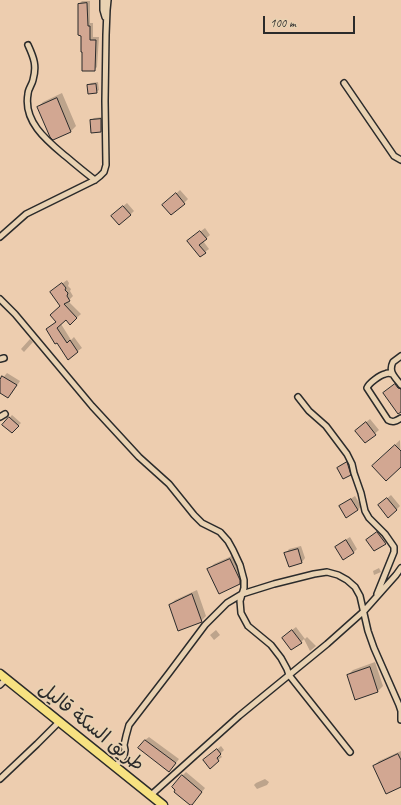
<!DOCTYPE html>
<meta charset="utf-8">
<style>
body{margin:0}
#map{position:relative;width:401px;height:805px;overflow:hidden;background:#edcdaf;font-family:Caveat,sans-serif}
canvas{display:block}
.scale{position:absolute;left:263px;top:16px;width:92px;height:18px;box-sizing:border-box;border:2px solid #2b2b2b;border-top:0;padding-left:5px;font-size:12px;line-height:14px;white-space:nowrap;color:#2b2b2b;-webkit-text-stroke:3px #e9d2b2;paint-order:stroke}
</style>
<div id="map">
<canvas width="401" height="805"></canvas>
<div class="scale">100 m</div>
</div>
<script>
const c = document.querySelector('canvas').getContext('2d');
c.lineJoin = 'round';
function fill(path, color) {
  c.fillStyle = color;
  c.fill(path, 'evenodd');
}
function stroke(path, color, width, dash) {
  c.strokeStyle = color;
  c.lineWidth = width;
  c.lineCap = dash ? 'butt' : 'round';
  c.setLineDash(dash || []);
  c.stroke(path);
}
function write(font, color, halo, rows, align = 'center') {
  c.font = font + ' Caveat,"Playpen Sans Arabic",sans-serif';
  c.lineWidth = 3.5;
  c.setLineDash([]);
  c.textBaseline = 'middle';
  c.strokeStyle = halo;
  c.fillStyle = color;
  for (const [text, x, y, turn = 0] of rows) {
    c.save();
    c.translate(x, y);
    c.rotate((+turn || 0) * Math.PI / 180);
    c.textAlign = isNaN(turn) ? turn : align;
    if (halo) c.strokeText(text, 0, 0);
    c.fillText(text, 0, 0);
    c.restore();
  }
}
fill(new Path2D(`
 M82 1H90V23H93V37H99L97 67 94 70 83 51 79 4Z
 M98 82 99 90 96 92 88 85 91 83Z
 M62 93 76 126 71 131 53 139 38 107 43 102Z
 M103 117V128L101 131 92 132 91 120 94 118Z
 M180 190 188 199 184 203 167 202Z
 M127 203 134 211 130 215 116 212Z
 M205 228 210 235 203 241 209 249 205 252 188 241Z
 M67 280 69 283 68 286 71 289 70 291 73 296 68 301 81 314 70 324 66 319 61 324 71 340 74 337 82 348 68 358 47 329 57 321 61 306 51 292Z
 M30 339 33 342 24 352 21 349Z
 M7 373 20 381 12 393 8 397 0 392V381Z
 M399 381 401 383V410L398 413 392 405 388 390Z
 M12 415 21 423 12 432 3 425Z
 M370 419 379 430 365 442 360 427Z
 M400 440 401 466 378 461Z
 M349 461 352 472 350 474 338 468 340 465Z
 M391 495 400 506 396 510 383 502Z
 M355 496 361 506 358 510 340 506 344 503Z
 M382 529 389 539 385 543 367 540 371 536Z
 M350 537 357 549 353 553 336 547 340 543Z
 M301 546 305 558 302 562 286 553 289 549Z
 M236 554 245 578 239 584 209 569 214 564Z
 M379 568 381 572 374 575 373 571Z
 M197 590 206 616 201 621 170 605 175 600Z
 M296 627 305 639 307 637 316 646 310 651 304 639 301 642 287 634Z
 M216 630 220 635 214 640 210 635Z
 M375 662 383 686 378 691 348 675 353 670Z
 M149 737 179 759 173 767 145 740Z
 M221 746 224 750 220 754 222 757 218 760 208 757Z
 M401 751V785L374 766 379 761Z
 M186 772 205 788 195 801 182 776Z
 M265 779 269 782 267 785 257 789 254 785 256 783Z`), '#0003');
const building = new Path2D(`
 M87 3 88 26H90V40H96L95 71H82V52H81V36L78 35V4Z
 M96 84 97 93 88 94 87 85Z
 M57 98 71 132 53 140 50 137 37 107Z
 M101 119V132L91 133 90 120Z
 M176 193 185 204 171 215 162 205Z
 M123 206 131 215 119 225 111 216Z
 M200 231 207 239 199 245 206 253 200 257 187 241Z
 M62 283 66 288 65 290 68 293 67 296 70 301 64 304 77 318 70 325 66 320 57 328 67 343 70 340 78 352 68 360 57 343 55 344 46 329 56 322 50 315 60 306 50 292Z
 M2 376 17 385 8 398 0 393V380Z
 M395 384 398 388 401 389V412L398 414 383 393Z
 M9 417 19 426 12 433 2 425Z
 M366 422 376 435 365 443 355 431Z
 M395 445 401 451V467L386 481 372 466Z
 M347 462 351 475 343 479 337 468Z
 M387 498 397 510 388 518 378 505Z
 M351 499 358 510 346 518 339 506Z
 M377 532 386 544 374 551 366 540Z
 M346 540 354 553 343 560 335 547Z
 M298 549 302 563 289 567 284 553Z
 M230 559 240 580V584L219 594 207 569Z
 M192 594 202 622 178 631 169 605Z
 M292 630 302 643 291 650 282 638Z
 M370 667 378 692 355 700 347 675Z
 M145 740 176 763 169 772 138 748Z
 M217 749 221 754 217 758 219 761 210 769 203 760Z
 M398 754 401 760V787L386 794 373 766Z
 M182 775 202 792 192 805H190L174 792 175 790 172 787Z`);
fill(building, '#d2a792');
stroke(building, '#2b2b2b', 1);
const street = new Path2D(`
 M103 0V10L105 17
 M28 45C34 58 37 66 33 80 32 85 28 89 28 94 23 121 46 140 64 155 74 163 84 172 95 180
 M344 83 394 156 401 160
 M0 237 26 214 95 180 100 176 104 172 106 165 105 101 106 35 107 10 108 0
 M0 299 15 314 92 406 139 457 169 484 194 515 202 523 220 532 228 541 233 550 240 565 244 580V588L240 601 241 613 248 626 271 645 281 658 287 669 289 675 350 752
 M401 356 393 362C388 372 395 377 401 385
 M0 359 4 358
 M392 374C390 373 387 373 385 374 380 375 369 383 367 388L388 420C393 423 396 421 401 418
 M298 397 309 411 326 426 347 454 352 464 354 473 361 493 365 511 369 518 385 534 394 547V552L377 594
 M0 417 5 414
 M0 685 6 679
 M115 767 124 756 125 750 124 745 126 736 129 725 169 673 205 625 227 603 242 594 274 584 314 574 327 572 338 575 347 580 355 587 360 596 368 631 374 648 399 705 401 711V720
 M0 779 37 744 59 722
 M151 795 239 716 327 644 364 611 396 575 401 568`);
const primary = new Path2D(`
 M0 674 163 805`);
stroke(street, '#2b2b2b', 8);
stroke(primary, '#2b2b2b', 11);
stroke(street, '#e9d2b2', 5);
stroke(primary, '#f7e281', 8);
write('19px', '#2b2b2b', '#e9d2b2', [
 ["طريق السكة قاليل",91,727,39]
]);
</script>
